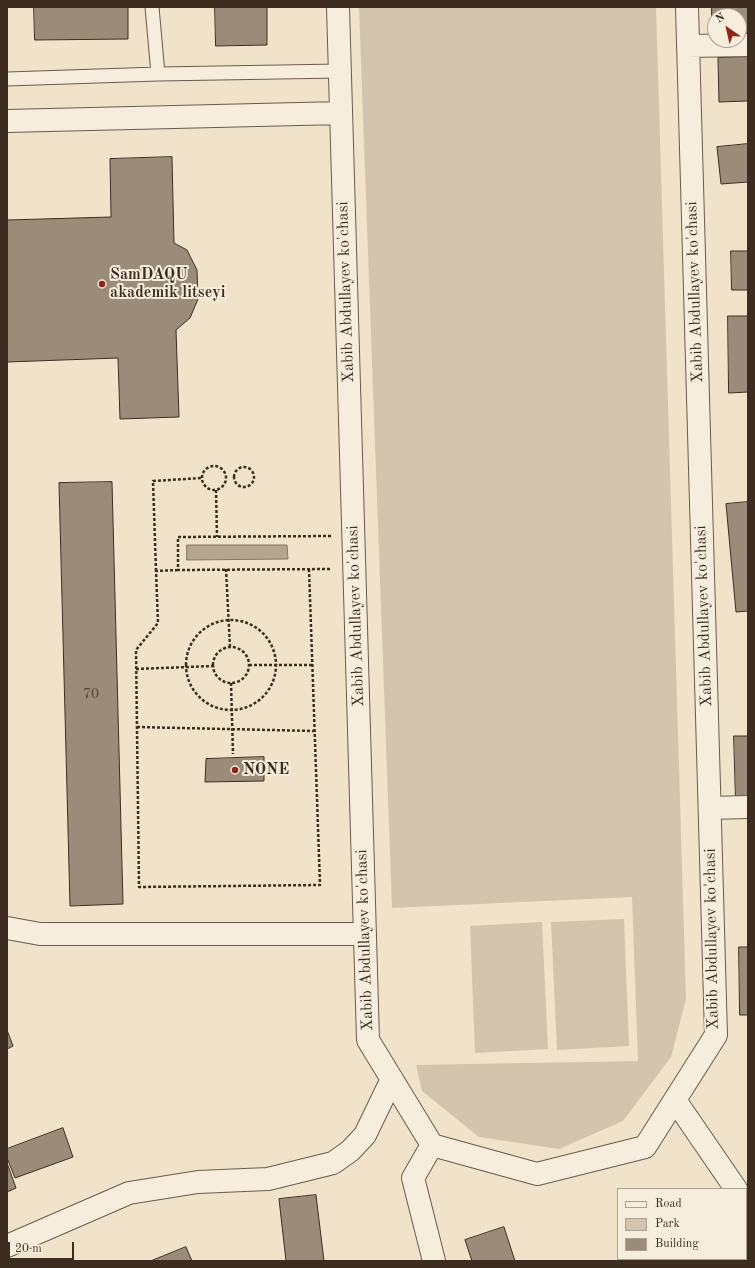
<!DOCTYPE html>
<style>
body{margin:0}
#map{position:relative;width:755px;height:1268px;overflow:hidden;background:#f1e3ca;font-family:"Old Standard TT",serif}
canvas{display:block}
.frame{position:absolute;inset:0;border:8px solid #3d2d21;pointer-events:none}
.legend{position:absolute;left:617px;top:1188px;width:130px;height:72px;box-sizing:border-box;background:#f6eddd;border:1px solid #aca092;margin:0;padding:5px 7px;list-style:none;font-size:12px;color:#3d2d21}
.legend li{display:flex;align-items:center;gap:8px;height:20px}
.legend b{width:20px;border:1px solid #aca092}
.north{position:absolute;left:707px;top:8px;width:40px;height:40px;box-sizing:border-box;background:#f6eddd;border:1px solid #aca092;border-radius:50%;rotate:326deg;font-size:11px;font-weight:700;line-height:16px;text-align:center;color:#3d2d21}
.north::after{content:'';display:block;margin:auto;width:14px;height:18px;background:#8f2418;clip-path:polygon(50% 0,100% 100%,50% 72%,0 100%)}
.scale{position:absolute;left:8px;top:1242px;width:66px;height:18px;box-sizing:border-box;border:2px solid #3d2d21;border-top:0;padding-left:5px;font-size:12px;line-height:14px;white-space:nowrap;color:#3d2d21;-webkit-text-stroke:3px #f6eddd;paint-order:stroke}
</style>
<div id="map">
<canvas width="755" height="1268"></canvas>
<div class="frame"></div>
<ul class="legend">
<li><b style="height:5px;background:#f6eddd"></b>Road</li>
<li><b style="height:11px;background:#d2c4ad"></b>Park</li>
<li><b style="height:11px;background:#9b8c79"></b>Building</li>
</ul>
<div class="north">N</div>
<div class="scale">20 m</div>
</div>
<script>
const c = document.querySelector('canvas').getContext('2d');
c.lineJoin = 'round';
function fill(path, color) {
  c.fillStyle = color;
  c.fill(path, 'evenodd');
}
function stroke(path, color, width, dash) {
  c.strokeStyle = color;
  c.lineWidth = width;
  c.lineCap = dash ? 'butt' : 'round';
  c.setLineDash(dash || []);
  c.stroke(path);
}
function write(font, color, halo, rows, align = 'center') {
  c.font = font + ' "Old Standard TT",serif';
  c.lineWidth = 4;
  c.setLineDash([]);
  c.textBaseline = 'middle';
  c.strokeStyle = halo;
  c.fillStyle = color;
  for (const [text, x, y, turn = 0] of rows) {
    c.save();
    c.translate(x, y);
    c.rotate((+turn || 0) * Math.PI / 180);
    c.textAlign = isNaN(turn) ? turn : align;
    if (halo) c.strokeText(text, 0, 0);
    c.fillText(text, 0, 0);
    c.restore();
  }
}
fill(new Path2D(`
 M359 7H656L686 999 671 1057 623 1121 559 1149 479 1137 422 1091 416 1065 638 1061 632 897 392 908Z
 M624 919 629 1046 557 1050 551 922Z
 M542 922 548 1049 475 1053 470 926Z`), '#d2c4ad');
const water = new Path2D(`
 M187 545H287L288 559 187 560Z`);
fill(water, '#b4a591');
stroke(water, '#847564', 1);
const building = new Path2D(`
 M34 7H128V39L35 40Z
 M215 7H267V45L216 46Z
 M712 7H748V44H712ZM715 16H739V40H715Z
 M748 57V101L719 102 718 58Z
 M748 144V182L721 184 717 147Z
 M172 157 174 243 187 250 197 270 198 299 190 318 176 330 179 417 120 419 118 358 7 362V220L111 217 110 159Z
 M731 251H748V290H732Z
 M728 316H748V392L729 393Z
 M112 482 123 904 70 906 59 483Z
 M748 502V611L736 612 726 504Z
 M734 736H748V802L736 803Z
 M264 757V781L205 782 206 759Z
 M739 947H748V1015H740Z
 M7 1030 13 1046 7 1049Z
 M63 1128 73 1157 15 1178 7 1158V1149Z
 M7 1163 16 1188 7 1192Z
 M316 1195 324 1261H286L279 1199Z
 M748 1217V1261H704L703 1259H746V1219Z
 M504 1227 515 1261H472L465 1240Z
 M186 1247 192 1261H151Z
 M661 1259H680L681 1261H658Z`);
fill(building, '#9b8c79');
stroke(building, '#3d2d21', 1);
const service = new Path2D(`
 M152 7 158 74
 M7 79 158 74 340 71`);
const minor = new Path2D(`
 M338 7 368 1040 432 1145 537 1174 645 1147 716 1035 687 7
 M688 46 748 45
 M7 121 341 113
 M710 808 748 807
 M7 928 40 934H365
 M675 1100 736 1189
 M432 1145 413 1178 434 1261
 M7 1246 129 1193 198 1182 268 1179 333 1163 350 1151 365 1135 392 1079
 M634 1261 637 1259`);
stroke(service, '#6a5a4b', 15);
stroke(minor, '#6a5a4b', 24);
stroke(new Path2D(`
 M202 478a12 12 0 1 1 24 0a12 12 0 1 1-24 0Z
 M234 477a10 10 0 1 1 20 0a10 10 0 1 1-20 0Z
 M216 490 217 537
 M331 536 178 537V570L332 569
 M226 569 230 647
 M178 570 156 571 158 623 136 650 139 887 320 885 309 569
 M156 571 153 481 202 478
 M186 665a45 45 0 1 1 90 0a45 45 0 1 1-90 0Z
 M213 665a18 18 0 1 1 36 0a18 18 0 1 1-36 0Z
 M249 665H312
 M136 669 213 666
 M231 683 233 754
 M137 727 314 731`), '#3d2d21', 2.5, [3, 2]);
stroke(service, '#f6eddd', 13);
stroke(minor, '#f6eddd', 22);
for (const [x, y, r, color] of [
 [102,284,4,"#8f2418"],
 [235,770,4,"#8f2418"]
]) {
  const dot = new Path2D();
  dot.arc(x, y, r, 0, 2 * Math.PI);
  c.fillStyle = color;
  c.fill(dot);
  stroke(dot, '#f6eddd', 1.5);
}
write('14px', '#544537', null, [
 ["70",91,694]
]);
write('bold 16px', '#3d2d21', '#f6eddd', [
 ["SamDAQU",110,275],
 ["akademik litseyi",110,293],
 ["NONE",243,770]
], 'left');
write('16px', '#3d2d21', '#f6eddd', [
 ["Xabib Abdullayev ko'chasi",346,292,-92],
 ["Xabib Abdullayev ko'chasi",695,292,-92],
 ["Xabib Abdullayev ko'chasi",356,616,-92],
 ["Xabib Abdullayev ko'chasi",704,616,-92],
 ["Xabib Abdullayev ko'chasi",712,939,-91],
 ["Xabib Abdullayev ko'chasi",365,940,-92]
]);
</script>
